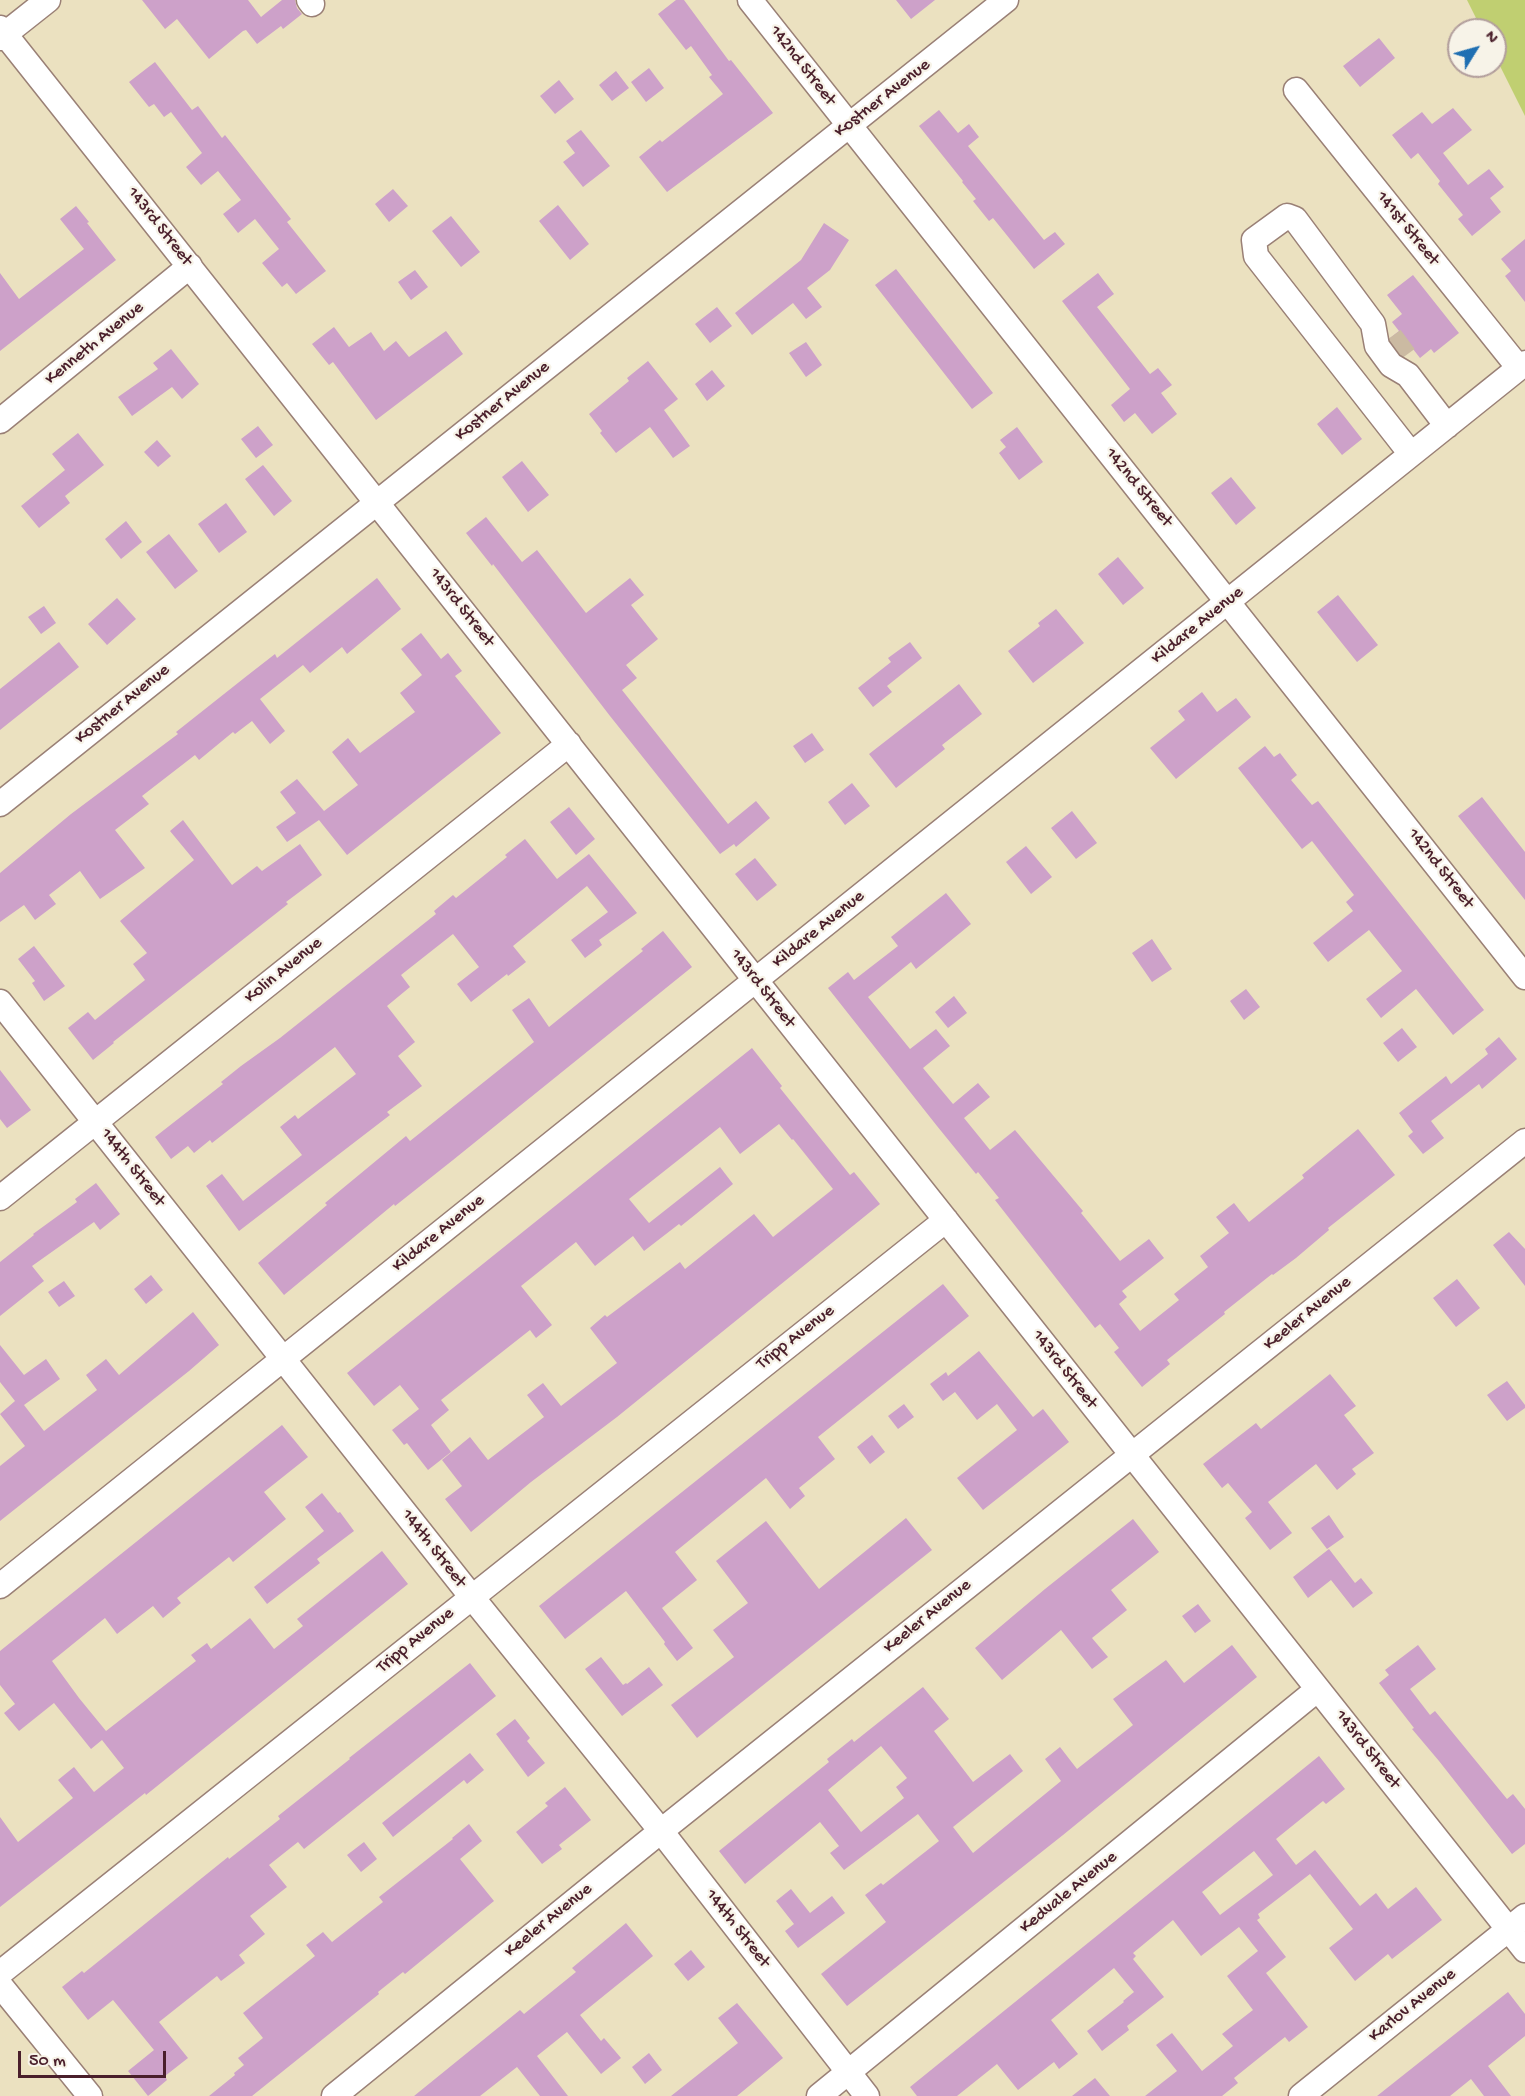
<!DOCTYPE html>
<style>
body{margin:0}
#map{position:relative;width:1525px;height:2096px;overflow:hidden;background:#ebe1c0;font-family:"Gochi Hand",sans-serif}
canvas{display:block}
.north{position:absolute;left:1447px;top:18px;width:60px;height:60px;box-sizing:border-box;background:#f7f3e8;border:2px solid #b29e9c;border-radius:50%;rotate:53deg;font-size:16px;font-weight:700;line-height:24px;text-align:center;color:#4a1f2b}
.north::after{content:'';display:block;margin:auto;width:21px;height:27px;background:#1f6fb2;clip-path:polygon(50% 0,100% 100%,50% 72%,0 100%)}
.scale{position:absolute;left:18px;top:2051px;width:148px;height:27px;box-sizing:border-box;border:3px solid #4a1f2b;border-top:0;padding-left:8px;font-size:18px;line-height:21px;white-space:nowrap;color:#4a1f2b;-webkit-text-stroke:4px #f7f3e8;paint-order:stroke}
</style>
<div id="map">
<canvas width="1525" height="2096"></canvas>
<div class="north">N</div>
<div class="scale">50 m</div>
</div>
<script>
const c = document.querySelector('canvas').getContext('2d');
c.lineJoin = 'round';
function fill(path, color) {
  c.fillStyle = color;
  c.fill(path, 'evenodd');
}
function stroke(path, color, width, dash) {
  c.strokeStyle = color;
  c.lineWidth = width;
  c.lineCap = dash ? 'butt' : 'round';
  c.setLineDash(dash || []);
  c.stroke(path);
}
function write(font, color, halo, rows, align = 'center') {
  c.font = font + ' "Gochi Hand",sans-serif';
  c.lineWidth = 4.5;
  c.setLineDash([]);
  c.textBaseline = 'middle';
  c.strokeStyle = halo;
  c.fillStyle = color;
  for (const [text, x, y, turn = 0] of rows) {
    c.save();
    c.translate(x, y);
    c.rotate((+turn || 0) * Math.PI / 180);
    c.textAlign = isNaN(turn) ? turn : align;
    if (halo) c.strokeText(text, 0, 0);
    c.fillText(text, 0, 0);
    c.restore();
  }
}
fill(new Path2D(`
 M1467 0H1525V116L1495 56V30H1482Z`), '#c0cf71');
fill(new Path2D(`
 M142 0H248L261 17 282 0H295L297 8 302 14 283 29 281 26 257 44 246 30 243 31 209 59 177 19 165 29Z
 M676 0H684L729 61 731 60 773 113 667 192 639 157 660 140 662 142 723 94 709 77 712 75 691 46 686 50 658 14Z
 M896 0H935L911 19Z
 M1379 38 1395 58 1360 87 1343 66Z
 M155 62 192 110 198 106 222 138 225 135 291 219 287 222 326 271 296 294 287 283 282 287 262 263 279 249 255 219 238 233 223 214 241 200 218 171 201 185 186 167 202 153 171 112 164 117 154 104 149 107 129 82Z
 M649 68 664 88 646 102 631 82Z
 M616 71 629 88 612 101 599 85Z
 M559 80 574 99 555 114 540 96Z
 M1453 108 1472 130 1443 153 1468 185 1489 169 1504 187 1490 198 1501 212 1472 236 1458 219 1463 215 1438 184 1440 181 1418 153 1411 159 1392 135 1422 112 1432 124Z
 M939 110 958 133 969 124 979 137 968 146 1044 240 1055 232 1065 244 1034 269 993 218 989 221 973 201 976 199 962 182 963 181 919 126Z
 M581 130 610 166 583 187 563 162 575 153 566 141Z
 M393 189 408 206 389 222 375 204Z
 M558 205 589 244 570 260 539 221Z
 M76 206 89 222 87 223 116 260 0 351V273L19 299 84 249 60 219Z
 M451 216 480 252 461 267 432 231Z
 M824 223 849 240 830 270 807 288 822 307 806 319 793 303 752 335 735 313 801 260Z
 M1525 239V302L1505 276 1511 271 1501 259Z
 M896 269 993 393 972 409 875 285Z
 M415 270 428 287 411 300 398 282Z
 M1098 273 1114 294 1097 307 1150 374 1158 368 1172 385 1161 393 1177 414 1152 434 1135 413 1124 422 1111 405 1130 389 1062 301Z
 M1413 275 1459 333 1434 353 1431 349 1420 358 1413 349 1404 356 1401 354 1390 338 1399 331 1392 322 1402 314 1387 295Z
 M717 307 732 326 710 343 695 324Z
 M334 327 349 347 371 332 384 351 396 341 409 357 446 331 463 354 376 420 333 362 329 365 312 344Z
 M806 342 822 365 806 377 789 353Z
 M171 349 199 384 182 399 172 387 132 416 118 397 158 369 153 363Z
 M648 361 678 399 664 410 690 446 673 458 650 427 616 453 600 433 602 431 589 414 629 381 627 378Z
 M712 370 725 386 707 401 695 384Z
 M1337 407 1362 439 1342 455 1317 424Z
 M258 426 273 445 256 458 241 439Z
 M1017 427 1043 462 1019 480 999 453 1006 447 1000 440Z
 M78 433 104 465 65 496 70 503 39 528 21 506 65 470 52 454Z
 M157 440 171 456 158 467 144 452Z
 M522 461 549 495 528 512 502 477Z
 M263 465 292 501 274 516 245 479Z
 M1231 477 1256 508 1236 525 1211 493Z
 M226 503 247 532 219 553 198 524Z
 M486 517 522 562 537 550 586 613 630 578 644 595 631 605 658 639 626 665 637 678 622 690 728 824 756 801 770 818 736 847 734 844 720 854 610 716 493 564 492 566 466 533Z
 M126 521 142 542 121 559 105 539Z
 M169 534 198 571 175 589 146 552Z
 M1118 557 1144 588 1123 605 1098 574Z
 M377 578 401 609 347 654 342 647 310 673 303 665 260 699 285 731 270 744 252 721 235 734 233 732 199 760 195 755 142 796 149 804 115 830 145 868 100 899 80 871 49 895 56 904 35 920 24 905 0 922V873L71 814 178 734 176 732 248 675 275 654 277 658Z
 M1338 595 1378 645 1357 662 1317 612Z
 M117 598 136 619 107 645 88 624Z
 M44 606 56 623 41 634 28 617Z
 M1056 609 1084 643 1033 683 1008 651 1040 626 1038 623Z
 M421 633 441 659 448 653 462 671 455 676 501 733 347 855 319 820 287 842 276 827 296 813 280 792 297 779 324 811 358 785 332 752 348 738 360 753 415 712 400 693 422 675 401 649Z
 M59 642 79 667 0 730V689Z
 M910 642 922 658 887 686 892 692 873 707 858 688 891 662 888 658Z
 M959 684 982 714 942 745 945 749 896 788 869 754Z
 M1202 692 1217 712 1236 698 1251 717 1176 779 1150 748 1185 720 1178 711Z
 M812 733 824 750 805 763 793 746Z
 M1265 746 1274 757 1280 753 1297 775 1291 780 1312 805 1318 801 1484 1010 1453 1035 1416 989 1381 1018 1366 999 1402 971 1369 930 1328 962 1313 943 1353 911 1346 902 1354 895 1312 841 1302 849 1238 768Z
 M852 783 870 806 845 825 828 802Z
 M1482 797 1525 852V900L1458 816Z
 M569 807 595 839 576 855 550 822Z
 M1072 811 1097 843 1076 859 1051 828Z
 M183 820 232 885 257 866 262 871 300 844 322 875 286 902 288 904 113 1042 114 1043 93 1060 68 1028 88 1012 95 1020 145 980 133 964 147 953 120 921 194 860 170 831Z
 M525 839 557 879 589 854 637 913 599 940 602 945 585 958 571 940 608 912 587 886 513 946 526 962 508 976 507 974 471 1002 457 984 479 967 453 934 401 975 410 987 387 1006 415 1042 398 1056 422 1086 387 1112 390 1115 239 1231 206 1186 222 1174 243 1201 302 1155 280 1127 295 1115 298 1119 356 1074 335 1047 212 1143 210 1140 194 1153 188 1146 171 1159 155 1137 223 1084 221 1082 241 1066 280 1038 436 914 434 911 453 895 456 898 507 857 505 855Z
 M1026 846 1052 877 1031 894 1006 862Z
 M755 858 777 885 757 901 735 874Z
 M946 893 971 924 916 969 911 962 868 997 910 1049 936 1029 950 1046 923 1068 953 1104 978 1083 990 1097 964 1118 990 1150 1015 1130 1083 1211 1081 1213 1120 1261 1149 1239 1164 1258 1122 1291 1127 1297 1119 1304 1140 1331 1179 1300 1174 1294 1208 1267 1200 1256 1229 1233 1216 1217 1234 1203 1249 1222 1304 1178 1302 1175 1358 1129 1395 1175 1328 1228 1329 1230 1296 1258 1273 1275 1272 1274 1224 1312 1225 1314 1167 1360 1170 1364 1142 1387 1114 1352 1119 1348 1100 1324 1095 1328 995 1200 999 1198 978 1172 976 1174 937 1126 828 988 848 972 854 980 898 946 891 937Z
 M663 931 692 967 453 1160 395 1206 394 1204 284 1295 258 1263 327 1205 325 1203 406 1136 410 1141 534 1042 512 1010 529 998 549 1027 643 951 641 949Z
 M1152 939 1172 969 1152 982 1132 953Z
 M34 946 65 986 44 1001 32 983 35 981 18 959Z
 M1246 989 1260 1007 1244 1020 1230 1001Z
 M954 996 967 1013 948 1028 935 1012Z
 M1402 1028 1417 1047 1398 1062 1383 1043Z
 M1499 1037 1517 1059 1482 1089 1479 1084 1431 1121 1444 1138 1423 1154 1408 1136 1413 1132 1399 1113 1446 1076 1451 1084 1488 1054 1485 1049Z
 M752 1048 782 1086 780 1088 850 1175 854 1172 880 1204 617 1417 531 1482 471 1532 445 1499 462 1486 442 1460 470 1437 488 1460 544 1417 527 1395 543 1383 561 1406 617 1363 590 1328 605 1315 607 1317 680 1262 685 1269 754 1214 773 1237 833 1189 793 1139 792 1140 779 1124 740 1154 720 1127 629 1199 649 1223 720 1167 733 1184 696 1214 681 1226 679 1224 644 1251 633 1236 595 1266 576 1242 521 1286 552 1325 536 1338 530 1330 441 1400 449 1410 431 1425 451 1452 428 1470 407 1443 404 1445 392 1430 419 1409 400 1385 374 1406 347 1373Z
 M0 1070 31 1110 7 1128 0 1119Z
 M96 1183 120 1214 100 1230 94 1222 32 1266 44 1281 0 1316V1262L34 1235 33 1234 77 1202 75 1199Z
 M1509 1232 1525 1249V1286L1493 1245Z
 M151 1275 163 1290 146 1304 134 1289Z
 M1457 1279 1480 1308 1456 1327 1433 1298Z
 M64 1281 75 1296 59 1307 48 1292Z
 M943 1284 969 1316 818 1437 835 1459 799 1488 805 1496 790 1509 766 1478 675 1552 697 1580 662 1608 693 1648 677 1661 664 1644 665 1642 626 1591 565 1639 539 1606Z
 M193 1312 219 1345 189 1371 0 1521V1466L25 1446 0 1414 15 1401 0 1382V1345L24 1375 46 1359 60 1379 24 1405 44 1431 97 1390 86 1375 106 1359 119 1375Z
 M979 1351 1033 1417 1043 1409 1069 1442 983 1510 957 1478 1017 1430 997 1404 977 1420 955 1392 943 1401 930 1384 946 1372 948 1376Z
 M1330 1374 1356 1406 1344 1415 1374 1453 1352 1469 1356 1474 1337 1490 1316 1464 1268 1502 1292 1533 1270 1550 1245 1518 1252 1512 1228 1483 1222 1488 1203 1464 1256 1423 1261 1429Z
 M1507 1381 1525 1405V1408L1507 1421 1487 1395Z
 M904 1404 914 1417 898 1429 888 1416Z
 M282 1425 308 1457 264 1492 286 1519 233 1562 229 1557 177 1598 181 1603 163 1618 153 1606 117 1634 105 1618 52 1661 79 1698 106 1731 196 1661 191 1655 207 1643 211 1649 250 1618 274 1649 303 1626 297 1619 382 1551 408 1584 146 1795 145 1793 0 1907V1817L18 1842 73 1798 58 1780 74 1767 94 1792 124 1768 102 1740 91 1749 54 1703 19 1731 4 1713 15 1704 0 1685V1651Z
 M872 1435 885 1452 870 1464 857 1447Z
 M322 1493 338 1513 340 1512 354 1531 317 1559 320 1563 267 1604 254 1587 324 1531 305 1507Z
 M1329 1515 1344 1537 1327 1549 1311 1528Z
 M906 1518 932 1550 697 1738 671 1705 734 1657 713 1630 748 1603 716 1561 766 1521 819 1589Z
 M1133 1519 1159 1552 1111 1590 1127 1610 1092 1638 1108 1657 1092 1669 1061 1630 1002 1680 975 1648 1045 1589Z
 M1329 1549 1355 1583 1361 1578 1373 1593 1353 1608 1331 1580 1308 1598 1293 1577Z
 M1198 1604 1211 1621 1195 1633 1182 1616Z
 M1232 1645 1257 1677 1063 1835 847 2006 821 1974 886 1922 865 1895 881 1883 883 1885 939 1841 918 1814 844 1870 830 1853 839 1846 820 1822 745 1884 719 1851 829 1762 827 1759 852 1739 854 1742 923 1687 949 1719 934 1731 973 1782 1010 1754 1023 1771 953 1827 973 1853 1061 1781 1045 1759 1060 1747 1077 1769 1133 1725 1113 1699 1166 1660 1184 1683ZM881 1746 907 1778 896 1787 904 1798 861 1832 828 1790Z
 M1418 1645 1436 1669 1410 1689 1430 1715 1435 1711 1507 1799 1513 1794 1525 1809V1844L1512 1854 1439 1761 1412 1729 1414 1728 1379 1683 1389 1675 1385 1670Z
 M601 1657 623 1685 626 1683 627 1684 649 1667 663 1685 622 1716 585 1669Z
 M470 1663 496 1696 304 1849 298 1842 269 1865 287 1887 250 1916 265 1934 239 1955 245 1963 221 1981 217 1976 159 2022 188 2058 165 2076 167 2080 148 2096 128 2071 154 2050 113 2000 88 2020 62 1987 82 1971 84 1973 228 1857 229 1859 280 1819 278 1816 350 1759 349 1758Z
 M515 1719 530 1738 527 1741 545 1763 528 1777 496 1734Z
 M470 1753 484 1770 467 1784 464 1780 393 1837 382 1823Z
 M1319 1756 1345 1789 1326 1804 1323 1801 1276 1839 1296 1865 1315 1850 1360 1906 1376 1893 1388 1909 1416 1887 1442 1920 1392 1959 1388 1954 1355 1981 1329 1948 1353 1929 1310 1874 1258 1914 1260 1918 1257 1920 1286 1957 1266 1973 1308 2027 1289 2042 1285 2037 1234 2078 1238 2083 1222 2096H1145L1177 2071 1156 2045 1172 2033 1202 2071 1233 2046 1222 2034 1253 2010 1227 1976 1258 1951 1239 1927 1201 1956 1173 1920 1133 1953 1136 1956 1133 1959 1164 1997 1127 2026 1129 2030 1102 2051 1087 2031 1124 2002 1123 2001 1134 1992 1114 1968 1051 2020 1078 2054 1059 2069 1054 2062 1018 2090 997 2064 957 2096H917L910 2087ZM1254 1851 1273 1875 1220 1915 1202 1892Z
 M565 1787 591 1820 559 1845 562 1849 542 1864 516 1832 548 1806 545 1803Z
 M469 1824 482 1841 460 1859 494 1901 405 1974 403 1972 378 1992 379 1994 252 2096H209L235 2075 234 2073 244 2065 238 2058 263 2038 243 2013 315 1956 306 1945 323 1932 332 1942 383 1902 379 1897 453 1839 452 1838Z
 M364 1842 377 1859 361 1872 347 1855Z
 M791 1889 810 1913 832 1896 845 1913 798 1948 785 1931 794 1924 776 1901Z
 M626 1923 653 1956 580 2015 601 2041 604 2038 621 2058 601 2074 567 2032 537 2056 568 2096H540L517 2067 480 2096H414L520 2010 524 2014 576 1972 572 1968Z
 M691 1950 705 1967 688 1981 674 1964Z
 M1508 1992 1525 2014V2036L1488 2066 1511 2096H1484L1471 2079 1450 2096H1377Z
 M737 2003 783 2058 737 2096H671L738 2043 718 2018Z
 M649 2053 662 2070 645 2084 632 2067Z
 M1095 2078 1110 2096H1072Z`), '#cda1c9');
stroke(new Path2D(`
 M1391 337 1405 356`), '#cbbaa2', 24, [24, 12]);
const minor = new Path2D(`
 M309 0 312 4
 M750 0 1525 977
 M0 28 1525 1950
 M0 38 48 0
 M1296 90 1519 368
 M0 421 190 266
 M1411 454 1256 256 1254 240 1287 216 1295 219 1373 324 1377 346 1391 365 1408 375 1447 426
 M0 804 1006 0
 M0 1002 471 1596 661 1831 867 2096
 M0 1198 569 744
 M0 1586 1525 363
 M0 1973 946 1220
 M0 1985 90 2096
 M334 2096 661 1831 1525 1141
 M819 2096 1318 1689
 M1301 2096 1525 1916`);
stroke(minor, '#9a8076', 27);
stroke(minor, '#fff', 24);
write('18px', '#4a1f2b', '#f7f3e8', [
 ["142nd Street",802,66,52],
 ["Kostner Avenue",883,99,-38],
 ["143rd Street",159,227,52],
 ["141st Street",1407,229,51],
 ["Kenneth Avenue",95,344,-39],
 ["Kostner Avenue",503,402,-39],
 ["142nd Street",1138,488,51],
 ["143rd Street",461,608,52],
 ["Kildare Avenue",1198,626,-39],
 ["Kostner Avenue",123,705,-39],
 ["142nd Street",1440,869,52],
 ["Kildare Avenue",819,930,-39],
 ["Kolin Avenue",284,971,-39],
 ["143rd Street",762,989,52],
 ["144th Street",132,1168,52],
 ["Kildare Avenue",439,1234,-39],
 ["Keeler Avenue",1308,1314,-39],
 ["Tripp Avenue",796,1338,-38],
 ["143rd Street",1064,1370,52],
 ["144th Street",433,1549,52],
 ["Keeler Avenue",928,1617,-39],
 ["Tripp Avenue",416,1641,-39],
 ["143rd Street",1367,1750,52],
 ["Kedvale Avenue",1069,1893,-39],
 ["Keeler Avenue",549,1921,-39],
 ["144th Street",737,1929,52],
 ["Karlov Avenue",1413,2006,-39]
]);
</script>
